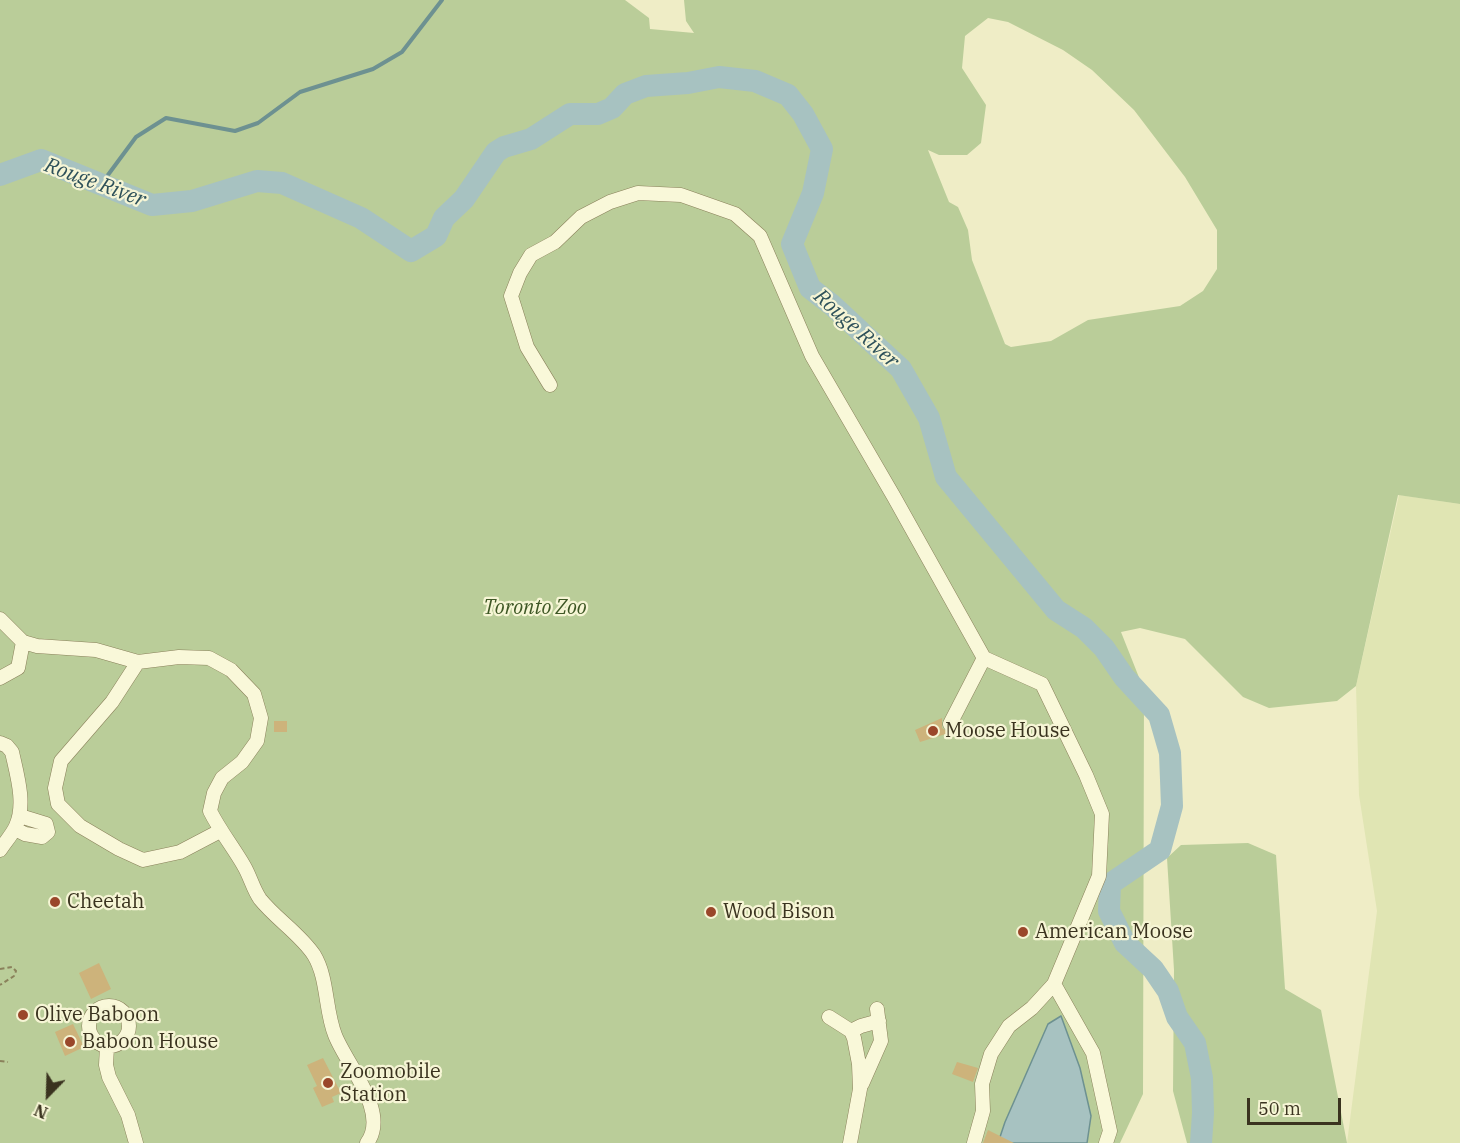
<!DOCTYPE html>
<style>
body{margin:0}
#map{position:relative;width:1460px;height:1143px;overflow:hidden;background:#efedc6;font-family:"IBM Plex Serif",serif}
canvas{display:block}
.north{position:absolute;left:18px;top:1065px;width:60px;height:60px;-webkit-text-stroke:4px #f6f5d5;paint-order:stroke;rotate:203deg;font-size:16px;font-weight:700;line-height:24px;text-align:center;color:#3a331f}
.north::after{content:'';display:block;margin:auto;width:21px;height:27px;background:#3a331f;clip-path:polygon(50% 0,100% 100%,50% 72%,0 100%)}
.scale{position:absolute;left:1247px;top:1098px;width:94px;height:27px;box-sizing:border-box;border:3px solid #3a331f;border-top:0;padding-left:8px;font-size:18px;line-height:21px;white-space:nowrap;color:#3a331f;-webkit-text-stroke:4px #f6f5d5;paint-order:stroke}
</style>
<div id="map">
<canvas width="1460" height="1143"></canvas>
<div class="north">N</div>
<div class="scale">50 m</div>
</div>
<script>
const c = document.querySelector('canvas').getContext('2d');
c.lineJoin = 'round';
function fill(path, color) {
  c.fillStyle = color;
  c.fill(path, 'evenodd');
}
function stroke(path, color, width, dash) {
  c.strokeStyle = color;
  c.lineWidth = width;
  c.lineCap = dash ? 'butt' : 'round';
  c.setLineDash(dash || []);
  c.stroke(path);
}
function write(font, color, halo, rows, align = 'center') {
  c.font = font + ' "IBM Plex Serif",serif';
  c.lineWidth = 4.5;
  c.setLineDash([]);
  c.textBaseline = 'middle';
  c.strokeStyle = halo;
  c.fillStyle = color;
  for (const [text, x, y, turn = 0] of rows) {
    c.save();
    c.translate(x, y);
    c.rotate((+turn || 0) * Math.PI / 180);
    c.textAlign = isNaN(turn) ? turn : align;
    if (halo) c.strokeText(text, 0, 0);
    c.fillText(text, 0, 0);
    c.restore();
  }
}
fill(new Path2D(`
 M1399 495 1460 504V1143H1347L1377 911 1359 795 1356 686Z`), '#e0e5b3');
fill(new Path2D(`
 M0 0H625L649 18 650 29 694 33 686 21 684 0H1460V504L1398 495 1356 686 1337 701 1269 708 1243 697 1185 639 1140 628 1121 632 1144 690 1143 1094 1120 1143H0ZM988 18 1008 22 1063 50 1092 70 1134 110 1185 177 1217 230V269L1203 291 1180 306 1088 320 1051 341 1011 347 1005 344 972 260 968 230 958 207 949 202 928 150 939 155H967L981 143 986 105 962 68 965 36Z
 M1248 843 1276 855 1285 989 1321 1010 1347 1143H1187L1173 1091 1174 970 1167 858 1181 845Z`), '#bacd99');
const water = new Path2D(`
 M1061 1016 1080 1068 1091 1116 1087 1143H998L1005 1122 1048 1024Z`);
fill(water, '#a7c2c1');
stroke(water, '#6d9191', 1.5);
stroke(new Path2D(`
 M102 183 136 137 166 118 235 131 258 123 300 92 373 69 402 52 442 0`), '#6d9191', 4);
stroke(new Path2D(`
 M0 175 41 160 152 205 192 201 257 181 282 183 361 218 411 251 436 236 444 218 464 199 496 152 504 147 531 139 570 114H598L612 108 625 94 646 86 688 83 719 77 755 81 788 95 803 114 822 149 813 193 792 244 810 288 832 305 901 369 929 418 946 477 1056 610 1084 628 1104 648 1124 677 1159 715 1170 753 1172 806 1160 850 1110 884 1109 911 1125 943 1153 969 1168 991 1177 1017 1195 1043 1202 1078 1203 1113 1201 1143`), '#a7c2c1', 22);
fill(new Path2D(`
 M942 718V728L949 733 920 742 915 730Z
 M274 721H287V732H274Z
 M99 963 111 989 91 999 79 973Z
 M73 1024 84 1047 65 1056 55 1032Z
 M323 1058 341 1093 332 1097 334 1102 322 1107 313 1088 317 1086 307 1065Z
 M957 1062 978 1068 973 1082 952 1074Z
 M988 1130 1014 1143H983Z`), '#cdb37b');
const minor = new Path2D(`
 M550 385 527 347 511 296 520 273 531 255 555 242 581 217 610 202 638 193 681 195 735 214 760 236 812 356 894 497 984 658 1042 684 1086 775 1102 814 1099 876 1054 984 1032 1008 1009 1026 991 1054 982 1084 983 1111 974 1143
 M0 619 23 642 37 646 96 650 138 662 179 657 209 658 231 670 254 694 261 718 257 741 242 762 222 778 214 793 210 811C220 831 233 847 244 866 250 876 253 889 260 899 276 919 300 934 314 955 328 978 325 1010 335 1035 346 1064 390 1112 367 1143
 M138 662 112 702 61 761 55 788 58 804 80 826 119 849 143 860 180 852 220 831
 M0 678 18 668 23 642
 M950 724 984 658
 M0 743 7 746 12 752C17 775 26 804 16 826 12 835 5 842 0 850
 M15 829 25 834 42 837 48 832 46 824 20 816
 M1054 984 1093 1053 1110 1131 1106 1143
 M89 1026a20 20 0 1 1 40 0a20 20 0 1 1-40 0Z
 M829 1017 851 1031 854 1038 859 1064 860 1089 850 1143
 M851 1031 861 1026 879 1021
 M107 1047 106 1065 109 1077 128 1115 136 1143
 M862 1084 881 1041 877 1009`);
stroke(minor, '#8a815b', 15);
stroke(new Path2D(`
 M0 969 12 967 16 971 14 976 0 985
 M0 1061 8 1062`), '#8a815b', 2, [4.5, 3]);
stroke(minor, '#f9f8d9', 14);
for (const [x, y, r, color] of [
 [933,731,6,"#9a472a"],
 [55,902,6,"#9a472a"],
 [711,912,6,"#9a472a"],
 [1023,932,6,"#9a472a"],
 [23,1015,6,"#9a472a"],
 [70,1042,6,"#9a472a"],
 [328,1083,6,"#9a472a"]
]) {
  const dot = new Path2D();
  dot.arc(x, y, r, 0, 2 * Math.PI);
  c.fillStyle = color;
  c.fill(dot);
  stroke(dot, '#f6f5d5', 2);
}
write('italic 20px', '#3e5725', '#f6f5d5', [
 ["Toronto Zoo",535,608]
]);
write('20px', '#3a331f', '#f6f5d5', [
 ["Moose House",945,731],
 ["Cheetah",67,902],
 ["Wood Bison",723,912],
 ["American Moose",1035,932],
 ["Olive Baboon",35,1015],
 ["Baboon House",82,1042],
 ["Zoomobile",340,1072],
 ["Station",340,1095]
], 'left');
write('italic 21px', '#2e515a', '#f6f5d5', [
 ["Rouge River",95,183,20],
 ["Rouge River",856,329,42]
]);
</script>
